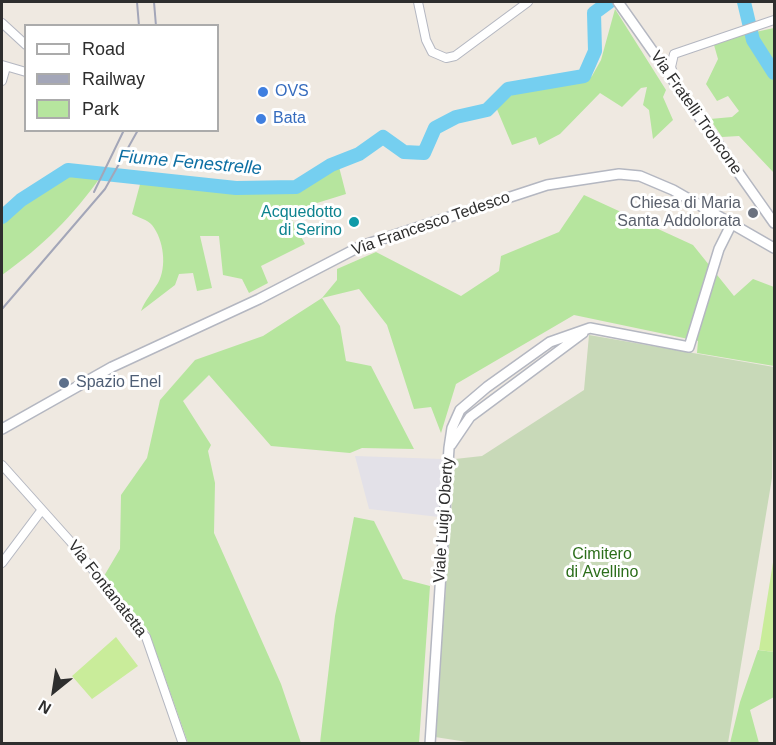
<!DOCTYPE html>
<style>
body{margin:0}
#map{position:relative;width:776px;height:745px;overflow:hidden;background:#efe9e1;font-family:Helvetica,sans-serif}
canvas{display:block}
.frame{position:absolute;inset:0;border:3px solid #2e2e2e;pointer-events:none}
.legend{position:absolute;left:24px;top:24px;width:195px;height:108px;box-sizing:border-box;background:#fff;border:2px solid #ababab;margin:0;padding:8px 10px;list-style:none;font-size:18px;color:#2e2e2e}
.legend li{display:flex;align-items:center;gap:12px;height:30px}
.legend b{width:30px;border:2px solid #ababab}
.north{position:absolute;left:24px;top:661px;width:60px;height:60px;-webkit-text-stroke:4px #fff;paint-order:stroke;rotate:210deg;font-size:16px;font-weight:700;line-height:24px;text-align:center;color:#2e2e2e}
.north::after{content:'';display:block;margin:auto;width:21px;height:27px;background:#2e2e2e;clip-path:polygon(50% 0,100% 100%,50% 72%,0 100%)}
</style>
<div id="map">
<canvas width="776" height="745"></canvas>
<div class="frame"></div>
<ul class="legend">
<li><b style="height:8px;background:#fff"></b>Road</li>
<li><b style="height:8px;background:#a3a6b8"></b>Railway</li>
<li><b style="height:16px;background:#b6e59e"></b>Park</li>
</ul>
<div class="north">N</div>
</div>
<script>
const c = document.querySelector('canvas').getContext('2d');
c.lineJoin = 'round';
function fill(path, color) {
  c.fillStyle = color;
  c.fill(path, 'evenodd');
}
function stroke(path, color, width, dash) {
  c.strokeStyle = color;
  c.lineWidth = width;
  c.lineCap = dash ? 'butt' : 'round';
  c.setLineDash(dash || []);
  c.stroke(path);
}
function write(font, color, halo, rows, align = 'center') {
  c.font = font + ' Helvetica,sans-serif';
  c.lineWidth = 6;
  c.setLineDash([]);
  c.textBaseline = 'middle';
  c.strokeStyle = halo;
  c.fillStyle = color;
  for (const [text, x, y, turn = 0] of rows) {
    c.save();
    c.translate(x, y);
    c.rotate((+turn || 0) * Math.PI / 180);
    c.textAlign = isNaN(turn) ? turn : align;
    if (halo) c.strokeText(text, 0, 0);
    c.fillText(text, 0, 0);
    c.restore();
  }
}
fill(new Path2D(`
 M355 456 442 459 439 517 369 509Z`), '#e3e1e8');
fill(new Path2D(`
 M615 9 666 90 663 97 673 120 653 139 649 110 643 105 647 87 641 88 622 107 600 93 560 134 539 145 536 137 512 145 496 107 518 90 583 82 592 76 601 60Z
 M774 28V173L739 136 722 137 710 119 732 117 739 111 728 96 717 101 706 84 718 59 714 45 732 37Z
 M338 163 346 194 288 212 305 244 261 266 268 283 249 293 242 279 223 275 219 236H200L212 288 197 291 193 273 179 274 175 285 141 311C145 300 152 293 158 283 167 267 164 240 152 225 148 220 137 217 132 214L142 177 236 188 296 187Z
 M68 173 102 175C72 217 44 245 2 275V219Z
 M584 195 693 245 734 296 753 279 774 287V366L697 353 698 341 574 315 456 384 441 433 431 407 414 409 387 325 359 289 322 298 340 326 346 361 371 366 414 449 362 448 350 453 271 446 209 375 183 401 211 445 208 451 215 483 214 533 281 684 301 743H188L149 632 104 576 120 549 121 495 147 458 160 400 195 360 263 336 322 298 337 280V269L376 252 461 296 499 271 501 256 559 232Z
 M354 517 374 521 403 579 430 586 419 743H320L335 616Z
 M758 650 774 652V697L750 710 759 743H730L740 702Z`), '#b6e59e');
fill(new Path2D(`
 M589 335 774 367 772 478 728 743 480 744 435 737 455 459 482 456 584 390Z`), '#c8d9b8');
fill(new Path2D(`
 M774 556V652L759 650Z
 M116 637 138 666 92 699 72 676Z`), '#c9ec9a');
stroke(new Path2D(`
 M744 2 753 40 774 73
 M2 217 21 200 68 170 236 188 296 187 331 165 359 154 383 137 404 152 424 153 435 128 456 117 487 110 508 89 584 76 595 51 594 13 609 2`), '#75cff0', 14);
const minor = new Path2D(`
 M418 2 426 40 432 52 446 58 455 56 528 2
 M2 23 26 45
 M2 65 26 72
 M2 81 6 67
 M676 81 671 67 674 54 774 20
 M2 465 70 541 146 637 183 744
 M2 563 41 511`);
const tertiary = new Path2D(`
 M618 2 774 223
 M2 429 112 367 259 299 361 246 547 185 619 174 640 176 673 190 774 248
 M451 445 470 417 583 333
 M430 744 449 448 452 428 460 410 487 387 550 342 590 328 689 347 719 249 732 223`);
stroke(minor, '#b4b7c1', 10);
stroke(tertiary, '#b4b7c1', 12);
stroke(minor, '#fff', 8);
stroke(tertiary, '#fff', 9);
stroke(new Path2D(`
 M137 2 139 26
 M154 2 156 26
 M94 192 124 130
 M2 309 105 189 138 130`), '#a3a6b8', 2);
for (const [x, y, r, color] of [
 [263,92,6,"#3f7fe0"],
 [261,119,6,"#3f7fe0"],
 [753,213,6,"#6b7280"],
 [354,222,6,"#0f9aa8"],
 [64,383,6,"#5c6f8a"]
]) {
  const dot = new Path2D();
  dot.arc(x, y, r, 0, 2 * Math.PI);
  c.fillStyle = color;
  c.fill(dot);
  stroke(dot, '#fff', 2);
}
write('16px', '#366cbe', '#fff', [
 ["OVS",275,92],
 ["Bata",273,119]
], 'left');
write('16px', '#2e2e2e', '#fff', [
 ["Via Fratelli Troncone",696,113,55],
 ["Via Francesco Tedesco",431,224,-19],
 ["Viale Luigi Oberty",444,520,-86],
 ["Via Fontanatetta",107,589,52]
]);
write('16px', '#5b616d', '#fff', [
 ["Chiesa di Maria",741,204],
 ["Santa Addolorata",741,222]
], 'right');
write('16px', '#0d838f', '#fff', [
 ["Acquedotto",342,213],
 ["di Serino",342,231]
], 'right');
write('16px', '#4e5e75', '#fff', [
 ["Spazio Enel",76,383]
], 'left');
write('16px', '#2c6e1b', '#fff', [
 ["Cimitero",602,555],
 ["di Avellino",602,573]
]);
write('italic 18px', '#0d6fa3', '#fff', [
 ["Fiume Fenestrelle",190,163,5]
]);
</script>
